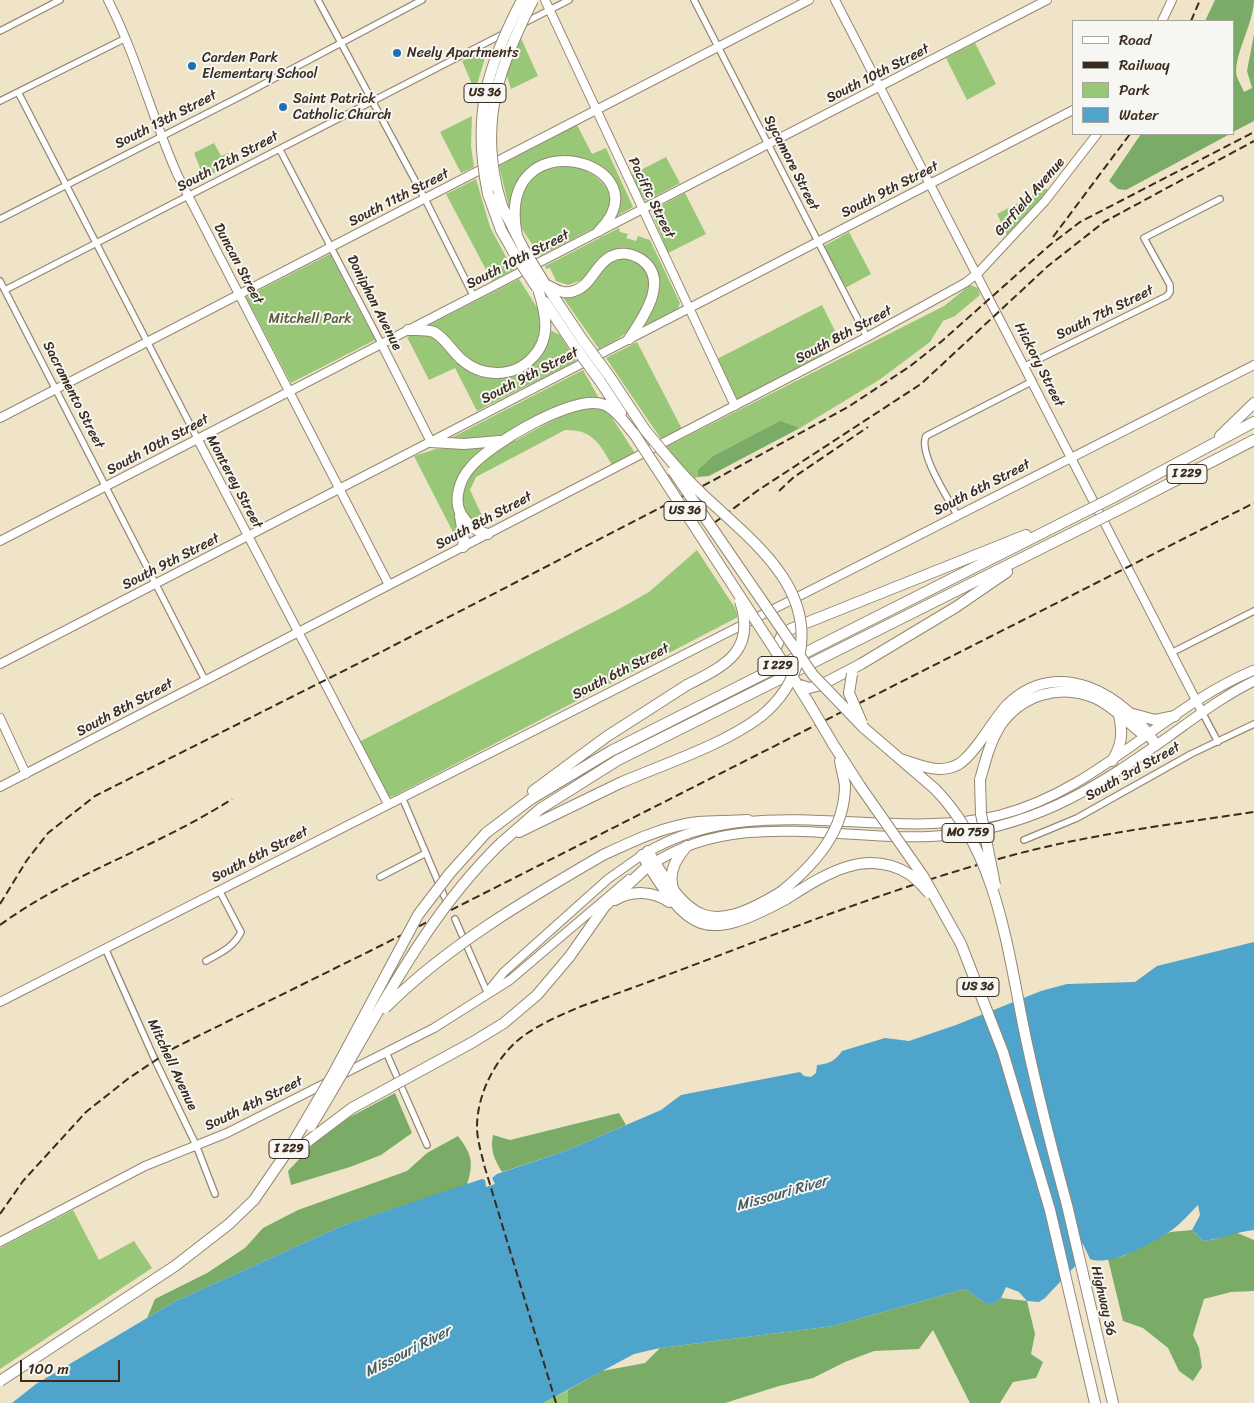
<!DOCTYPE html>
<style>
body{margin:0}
#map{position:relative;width:1254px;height:1403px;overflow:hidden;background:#efe4c8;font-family:Sriracha,sans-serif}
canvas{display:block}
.legend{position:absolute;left:1072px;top:20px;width:162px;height:115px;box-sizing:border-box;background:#f6f6f2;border:1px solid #aba49d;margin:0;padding:6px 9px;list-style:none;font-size:15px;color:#3b2a1e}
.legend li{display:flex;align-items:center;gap:10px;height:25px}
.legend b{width:25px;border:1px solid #aba49d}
.scale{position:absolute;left:20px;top:1360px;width:100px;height:22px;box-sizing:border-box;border:2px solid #3b2a1e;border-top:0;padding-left:6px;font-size:15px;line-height:18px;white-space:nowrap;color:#3b2a1e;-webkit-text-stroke:4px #f6f6f2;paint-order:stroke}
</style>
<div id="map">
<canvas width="1254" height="1403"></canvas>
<ul class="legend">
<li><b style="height:6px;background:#fff"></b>Road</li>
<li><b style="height:6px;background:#3b2a1e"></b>Railway</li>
<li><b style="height:14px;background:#98c877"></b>Park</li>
<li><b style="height:14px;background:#4ea4ca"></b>Water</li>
</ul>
<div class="scale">100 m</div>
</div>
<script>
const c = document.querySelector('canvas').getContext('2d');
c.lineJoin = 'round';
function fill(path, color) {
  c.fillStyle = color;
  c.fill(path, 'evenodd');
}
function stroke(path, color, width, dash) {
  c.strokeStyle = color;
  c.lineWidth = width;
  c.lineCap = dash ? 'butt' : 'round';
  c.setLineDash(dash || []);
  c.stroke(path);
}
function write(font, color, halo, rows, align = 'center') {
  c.font = font + ' Sriracha,sans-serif';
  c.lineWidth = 4;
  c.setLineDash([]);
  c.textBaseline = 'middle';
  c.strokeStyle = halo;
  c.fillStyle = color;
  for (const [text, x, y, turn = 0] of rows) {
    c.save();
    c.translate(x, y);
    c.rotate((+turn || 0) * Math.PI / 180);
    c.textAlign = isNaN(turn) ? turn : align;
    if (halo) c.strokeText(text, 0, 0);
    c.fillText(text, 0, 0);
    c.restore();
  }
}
fill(new Path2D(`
 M520 36 538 76 511 89 506 73Z
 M975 43 996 84 967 100 946 58Z
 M488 48 475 91 462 61Z
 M472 116 471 146 474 167 461 173 440 132Z
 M577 125 592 154 606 148 633 207 615 217C624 194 616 186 598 173 592 168 586 162 579 159 561 150 531 163 520 178 514 187 511 196 509 207L499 166Z
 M214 143 221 156 228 153 233 163 204 178 194 153Z
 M666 157 680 183 647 201 644 200 631 175Z
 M576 166C594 174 606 182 613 201L598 226 540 256 518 223C519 213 518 200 521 191 529 167 556 167 576 166Z
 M476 179 490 227 513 270 492 281 446 194Z
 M1045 189H1049V191L1008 237 997 214Z
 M685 193 706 234 668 253 651 211Z
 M619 228 620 232 628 234 626 238 636 241 638 236 650 240 680 303 678 309 644 326 656 299 640 255 602 257 580 283 579 281 568 285 556 281 550 268 546 269 545 266Z
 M849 232 871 274 845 288 824 246Z
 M330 254 375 340 291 383 246 297Z
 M614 258C619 258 626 256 630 258 659 266 649 303 637 321 629 334 613 342 599 349L562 296Z
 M519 279 538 309 541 329 539 340 525 359 506 369 481 368 425 327Z
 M970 285 978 288 980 295 955 316 943 321 930 342 879 380 800 428 779 422 713 456 699 470 698 477 690 481 666 447 944 306Z
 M822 305 838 337 819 346 824 356 740 399 735 398 717 359Z
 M552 331 560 335 576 361 477 411 455 368 429 380 407 337C438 323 448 360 471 371 484 378 495 377 509 375Z
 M637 342 682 429 661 439 606 358Z
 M583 370 600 400 498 438H451Z
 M600 408 609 413 635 453 612 465C600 444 592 429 565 430L476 477 470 490 486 524 485 527C477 528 473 525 470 518 467 515 462 509 461 505 456 479 494 444 517 440 543 426 569 408 600 408Z
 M492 446 461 473 457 522 460 537 458 542 414 456 436 449Z
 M697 550 735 608 738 617 394 796 389 797 359 742 619 609 649 592Z
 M73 1210 99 1260 134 1241 152 1268 0 1369V1248Z
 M568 1390V1403H543Z`), '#98c877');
fill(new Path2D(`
 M1215 0H1254C1254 23 1232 58 1237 77 1239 82 1242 87 1244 92L1252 88 1247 71 1254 34V121L1233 132V21H1205Z
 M1141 134H1230L1126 190 1118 189 1109 181Z
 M780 421 800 428 709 476 698 477V470L713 456Z
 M395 1093 412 1133 381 1155 350 1167 291 1185 288 1171 321 1136 350 1117Z
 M619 1113 626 1125 568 1150 502 1172C494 1159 490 1150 493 1135L510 1140Z
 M458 1136C472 1155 474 1162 467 1185L344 1225 174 1302 147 1318 155 1299 207 1273 245 1248 263 1228 298 1210 407 1171 427 1153Z
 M1192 1230 1203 1241 1216 1239 1235 1232 1254 1240V1291L1231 1292 1204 1299 1193 1335 1199 1348 1202 1367 1193 1381 1179 1371 1168 1348 1143 1328 1123 1321 1108 1259 1123 1256 1170 1232Z
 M965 1289 985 1303H995L1001 1298 1027 1301 1035 1334 1031 1354 1043 1362 1036 1378 1013 1382 1000 1403H970L933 1330 919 1349 874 1351 845 1362 813 1378 779 1386 725 1403H568V1390L602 1371 645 1363 660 1348 833 1326Z`), '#7aac68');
fill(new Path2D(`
 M1254 942V1230C1236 1232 1221 1239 1203 1241L1192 1230 1200 1215 1198 1205C1189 1214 1180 1225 1169 1232 1153 1243 1109 1267 1090 1259L1083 1244 1079 1246 1077 1264 1045 1298 1039 1302 1027 1301 1019 1292 1006 1287 1001 1298 995 1303H985L965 1289 833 1326 660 1348 634 1354 543 1403H12L36 1384 174 1302 344 1225 482 1179 485 1180 486 1187 495 1184 492 1178 497 1174 568 1150 661 1110 681 1095 800 1072 804 1076 811 1077 816 1073 817 1065C829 1064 835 1061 842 1051L885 1038 909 1041 956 1025 1041 991 1067 984 1135 982 1157 966Z`), '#4ea4ca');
const street = new Path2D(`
 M318 0 425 199 474 297
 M694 0 867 337
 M522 24 569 0
 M0 31 60 0
 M18 92 197 438
 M0 101 126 38
 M280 150 381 343
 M0 219 243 95 422 0
 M0 281 205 680
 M5 290 505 33
 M1025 366 1167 296 1170 292V285L1144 238 1220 199
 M957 515C948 498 918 453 926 436L1033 381
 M1173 652 1254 611
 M1202 712 1218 742
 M402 797 445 898
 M1024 840 1077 818 1191 754 1254 724
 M380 877 426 853
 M455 919 487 992
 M105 948 155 1060 196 1145 215 1194
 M206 961C220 953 234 947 241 932L219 890
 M386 1052 427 1145`);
const secondary = new Path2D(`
 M108 0C137 57 152 118 178 176L389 585
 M545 0 735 406
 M835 0 1202 712
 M1162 21 1172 0
 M381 343 431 442
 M0 418 809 0
 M197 438 388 804
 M0 541 1047 0
 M0 664 1073 110
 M0 718 26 774
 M0 787 867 337 965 283 978 273 1045 201 1097 134
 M490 989 504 972 608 879 642 855
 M0 1002 1254 365
 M341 1075 434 1028 510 980 629 879
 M0 1242 145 1166 227 1133 328 1082`);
const primary = new Path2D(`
 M644 854C753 787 883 844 1000 815 1098 790 1163 708 1254 670
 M651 865C743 803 857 848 958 834 1044 822 1099 785 1168 737 1196 717 1223 696 1254 681`);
const highway = new Path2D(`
 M497 188 502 206 523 248
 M488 194 501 230 514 253
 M517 236C493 114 668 162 599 231
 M545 284C555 289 563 295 574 291 591 286 595 265 610 257 619 252 630 253 639 258 672 278 643 318 629 339
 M546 285 582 339
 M545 302 573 344
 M408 330C416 330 426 329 434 332 445 338 452 351 461 359 482 378 514 378 533 357 551 338 546 315 539 292
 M610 377 645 430
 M600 381 621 413
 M1220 436 1254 403
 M431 442 464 444 499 441
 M1112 498 1254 422
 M1120 509 1254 440
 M460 516 464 540 463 547
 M488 534C475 531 468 525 461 514 453 500 460 479 470 468 488 445 576 392 605 405 617 410 626 425 635 435
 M775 649 783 633 791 629 1026 535
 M797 684 809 688 821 685 861 664 956 607 1007 572
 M797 684 810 705
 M1133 714 1155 720 1175 716
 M864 728 935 789
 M833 744 860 786
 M900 759C920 765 939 775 959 764 975 754 993 720 1007 705 1058 655 1125 695 1156 745
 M840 761 845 785
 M1112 761C1122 745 1123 733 1119 715
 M980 780C985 762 990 742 1000 726 1021 695 1060 683 1095 698 1113 706 1128 723 1144 735
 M533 791 606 737 687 685
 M519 832 620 783
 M486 833 531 799 611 751 1078 515
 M501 843 540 809 618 760 1086 526
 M648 851C689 920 707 937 781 892
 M603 855C633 841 664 826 698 822 714 821 731 821 748 820
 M642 855C689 932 703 944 786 899
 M673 888C668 872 676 858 687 846
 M615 900C632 890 653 891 669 902
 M570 956 605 906 648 866
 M1067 1205 1113 1403
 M1050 1210 1095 1403`);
stroke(street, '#958773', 8);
stroke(secondary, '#958773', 10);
stroke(primary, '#958773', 11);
stroke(highway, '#958773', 12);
stroke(street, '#fff', 5.5);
stroke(secondary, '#fff', 8);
stroke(primary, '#fff', 9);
stroke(highway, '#fff', 10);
stroke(new Path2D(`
 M1191 21 1200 0
 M1053 237 1130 134
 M779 491 794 477 868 427
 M714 523 757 491 921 384 1048 266 1104 222 1254 141
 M0 904 27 860 48 833 95 796 381 652 714 480 848 407 909 367 942 341 1050 245 1080 222 1254 132
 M0 925C71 873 158 847 232 799
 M0 1214 23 1181 86 1112 129 1078 174 1048 382 945 1254 503
 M556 1403 485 1168C482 1156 478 1143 477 1130 476 1094 497 1054 526 1034 544 1022 563 1014 582 1006 725 956 866 894 1013 855 1091 834 1174 824 1254 812`), '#3b2a1e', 2, [8, 4]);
const highwayBridge = new Path2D(`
 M497 188C480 116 501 63 533 0
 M488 194C472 116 486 69 522 0
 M523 248 545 284
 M514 253 537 288
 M582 339 610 377
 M573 344 600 381
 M635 435 797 684
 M673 471 813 675 864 728
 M1078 515 1112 498
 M1086 526 1120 509
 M852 674 849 693 862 723
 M687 685C727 665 756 650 740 601
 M810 705 833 744
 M980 780 981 814 995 885
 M620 783C664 764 723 745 760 717 779 702 793 681 799 658 817 580 739 532 692 484 675 467 660 448 645 430
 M860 786 923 876 961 944 1003 1052 1050 1210
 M935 789C999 854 1008 955 1026 1039 1038 1095 1052 1150 1067 1205
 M781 892C815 864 845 831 845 785
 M786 899C824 875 865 847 909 874 917 879 923 887 929 893
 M385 1008C447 946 527 899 603 855
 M311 1126C370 1031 419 922 501 843
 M295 1151 352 1108 473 1042 504 1023 537 995 570 956
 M0 1381 175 1266 229 1224 254 1200 291 1146 332 1076 418 915 450 873 486 833`);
stroke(highwayBridge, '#958773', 12, []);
stroke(highwayBridge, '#fff', 10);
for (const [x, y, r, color] of [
 [397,53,5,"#1f6fb2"],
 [192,66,5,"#1f6fb2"],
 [283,107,5,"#1f6fb2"]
]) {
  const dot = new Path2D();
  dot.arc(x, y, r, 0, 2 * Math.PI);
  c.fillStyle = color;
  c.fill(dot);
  stroke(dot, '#f6f6f2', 2);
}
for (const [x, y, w] of [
 [485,93,42],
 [1187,474,40],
 [685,511,42],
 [778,666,40],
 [968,833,52],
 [978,987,42],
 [289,1149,40]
]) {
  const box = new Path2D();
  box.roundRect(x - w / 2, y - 9.5, w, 19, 4);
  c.fillStyle = '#f6f6f2';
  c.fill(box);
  stroke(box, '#3b2a1e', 1);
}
write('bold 12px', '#3b2a1e', null, [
 ["US 36",485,93],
 ["I 229",1187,474],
 ["US 36",685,511],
 ["I 229",778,666],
 ["MO 759",968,833],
 ["US 36",978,987],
 ["I 229",289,1149]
]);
write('14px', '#3b2a1e', '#f6f6f2', [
 ["Neely Apartments",407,53],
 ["Carden Park",202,58],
 ["Elementary School",202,74],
 ["Saint Patrick",293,99],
 ["Catholic Church",293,115]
], 'left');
write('14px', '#3b2a1e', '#f6f6f2', [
 ["South 10th Street",878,74,-27],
 ["South 13th Street",166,120,-27],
 ["South 12th Street",228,162,-28],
 ["Sycamore Street",791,163,63],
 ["South 9th Street",890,190,-27],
 ["Garfield Avenue",1030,197,-49],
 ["South 11th Street",399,198,-27],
 ["Pacific Street",651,198,64],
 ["South 10th Street",518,260,-27],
 ["Duncan Street",238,264,62],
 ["Doniphan Avenue",374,303,63],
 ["South 7th Street",1105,313,-26],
 ["South 8th Street",844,335,-28],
 ["Hickory Street",1039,365,63],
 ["South 9th Street",530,376,-27],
 ["Sacramento Street",73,395,63],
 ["South 10th Street",158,445,-28],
 ["Monterey Street",234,482,62],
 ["South 6th Street",982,488,-27],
 ["South 8th Street",484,521,-28],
 ["South 9th Street",171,562,-27],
 ["South 6th Street",621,672,-27],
 ["South 8th Street",125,708,-28],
 ["South 3rd Street",1133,772,-29],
 ["South 6th Street",260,855,-27],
 ["Mitchell Avenue",172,1065,65],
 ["South 4th Street",254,1104,-26],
 ["Highway 36",1103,1301,77]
]);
write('14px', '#575939', '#f6f6f2', [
 ["Mitchell Park",310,319]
]);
write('italic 15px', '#435b63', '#f6f6f2', [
 ["Missouri River",782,1194,-16],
 ["Missouri River",408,1352,-27]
]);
</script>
